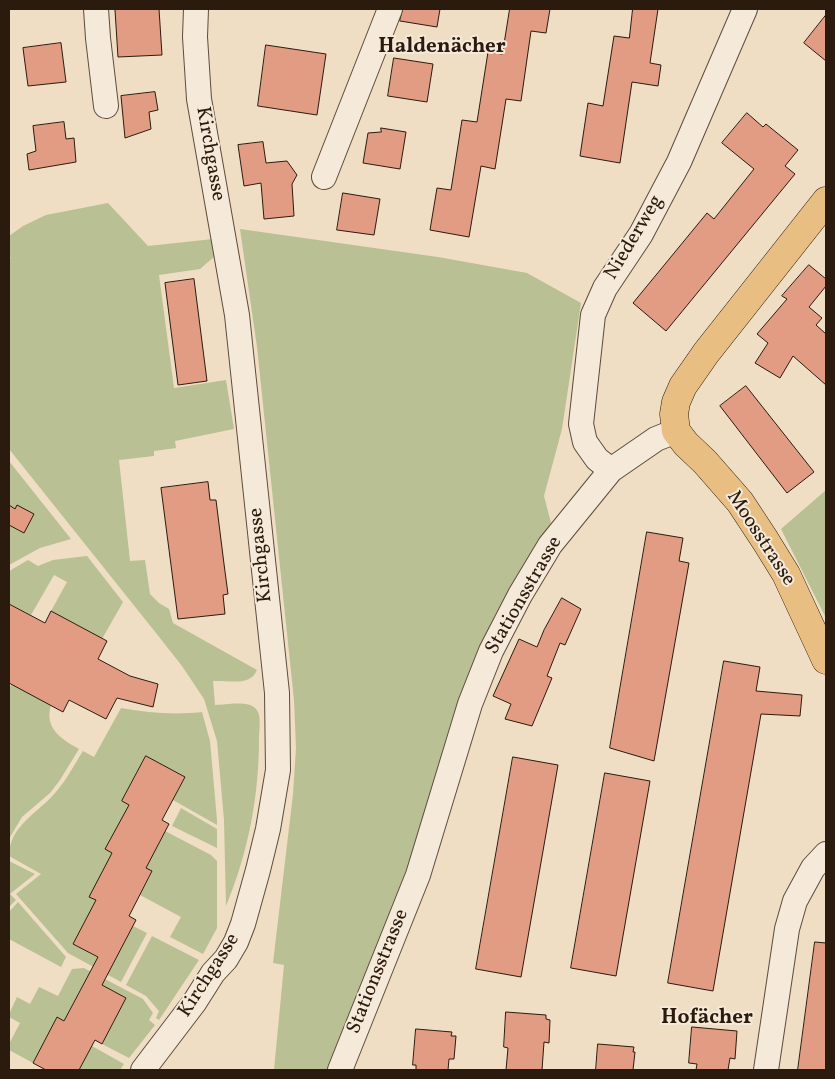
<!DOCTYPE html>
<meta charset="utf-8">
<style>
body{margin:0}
#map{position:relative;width:835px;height:1079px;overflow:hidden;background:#efddc4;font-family:Vollkorn,serif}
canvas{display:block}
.frame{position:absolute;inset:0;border:10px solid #2b1b0e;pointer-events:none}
</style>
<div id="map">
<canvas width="835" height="1079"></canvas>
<div class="frame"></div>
</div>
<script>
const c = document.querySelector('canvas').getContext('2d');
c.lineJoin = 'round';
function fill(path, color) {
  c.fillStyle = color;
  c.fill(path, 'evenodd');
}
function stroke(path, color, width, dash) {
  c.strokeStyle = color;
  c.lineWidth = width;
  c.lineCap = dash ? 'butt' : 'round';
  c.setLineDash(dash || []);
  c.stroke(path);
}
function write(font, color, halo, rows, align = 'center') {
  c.font = font + ' Vollkorn,serif';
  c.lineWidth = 4;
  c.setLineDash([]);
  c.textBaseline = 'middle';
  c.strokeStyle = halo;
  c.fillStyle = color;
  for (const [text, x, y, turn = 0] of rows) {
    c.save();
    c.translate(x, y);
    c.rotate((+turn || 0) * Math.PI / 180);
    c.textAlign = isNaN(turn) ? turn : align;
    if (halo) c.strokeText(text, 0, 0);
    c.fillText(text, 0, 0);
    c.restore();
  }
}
fill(new Path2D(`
 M108 203 148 246 213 239 215 256 200 269 159 275 174 388 226 380 234 429 175 441 176 448 154 451V456L119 460 130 561 145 560 150 594 159 603 169 609 173 623 257 670C250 687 229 680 213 681L215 705C226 705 248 700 256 709 262 715 259 731 259 739 259 797 248 853 226 906L224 820 217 741 204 699 182 666 156 633 9 449V259L11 258 9 256V236L23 226 46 215Z
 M240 229 438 257 527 273 581 303 562 429 544 496 551 523 495 615 470 671 451 722 416 843 369 972 328 1070H274L284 965 273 963 293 794 296 748 294 700 257 347Z
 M9 461 71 539 40 548 9 565Z
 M826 490V618L781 529Z
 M87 556 123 602 102 639 51 611 67 582 54 575 31 615 9 604V572L11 570 28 560 38 566 53 560Z
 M19 669 51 705C44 728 61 739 79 749L60 780 50 793 22 817 9 839V689Z
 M121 708C149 713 174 715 202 712L210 741 217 820V825L173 800 185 777 146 756 122 801 129 805 106 849 112 853 90 897 96 900 73 944 112 965 133 926 147 933 121 982 68 953 16 894 41 874 9 856C9 826 38 813 55 793 66 781 74 765 83 751L94 757Z
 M181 808 217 829V848L172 826Z
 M165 831 211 855 217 861V928L203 954 170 937 181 917 140 895 152 872 146 868Z
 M9 861 35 874 10 894 16 900 9 907Z
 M18 902 66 957 61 967 9 939V912Z
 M152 936 199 960 159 1020 156 1018 159 1011 146 996 126 985Z
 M84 968 143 999 153 1013 149 1020 155 1025 129 1058 102 1044 126 998 87 977 64 1021 57 1018 33 1063 9 1050V1044L20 1023 9 1017V1014L17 997 30 1004 39 987 58 996 72 969Z
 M92 1046 124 1064 120 1070H79Z`), '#b9c194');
const building = new Path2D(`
 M132 9H159L162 55 118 57 115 10Z
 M403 9H440L437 27 400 21Z
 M510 9H550L546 33 531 31 521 101 506 99 495 169 481 166 469 237 430 230 437 188 451 190 462 120 477 122 488 52 502 54Z
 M633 9H658L650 63 661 65 658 86 632 82 620 163 580 156 588 103 603 106 614 36 629 38Z
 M826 15V61L804 43Z
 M61 43 66 82 28 86 23 48Z
 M266 45 326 54 317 115 258 106Z
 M394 58 433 64 427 102 388 96Z
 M155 92 158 110 149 112 151 129 125 138 121 96Z
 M747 113 763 127 766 124 798 150 785 166 795 174 666 331 633 303 707 213 714 219 754 169 722 143Z
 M64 122 66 139 74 138 76 162 29 170 27 154 36 151 33 126Z
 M381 128 406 132 400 169 363 163 368 133 381 132Z
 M263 142 266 163 287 161 297 175 292 184 294 216 264 219 261 183 244 186 238 145Z
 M343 193 380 199 374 235 337 230Z
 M809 265 826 279V286L809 307 822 318 816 325 826 334V385L793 356 780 378 755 363 768 343 757 334 787 299 782 296Z
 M194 279 207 381 178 385 165 283Z
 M746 386 814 472 787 493 720 406Z
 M208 482 210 500H216L224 564 228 594 223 595 225 614 178 619 161 488Z
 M9 505 15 509 17 505 34 514 24 533 9 525Z
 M647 532 683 538 679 561 689 563 654 761 610 748Z
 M562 598 581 609 565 645 560 643 547 676 552 678 532 726 505 719 511 704 493 696 519 639 537 647 544 630Z
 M9 604 45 623 51 611 107 641 98 659 130 676 158 684 153 707 117 698 106 719 69 700 63 712 9 683Z
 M724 661 760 667 756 691 802 695 800 716 761 714 713 991 668 983Z
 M146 756 185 777 162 820 169 824 146 868 152 871 129 916 136 920 102 985 126 998 102 1044 95 1040 79 1070H46L33 1063 57 1017 64 1021 98 957 73 944 96 900 89 897 112 853 105 849 129 805 122 801Z
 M513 757 558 765 521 977 476 969Z
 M605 773 650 781 616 976 571 968Z
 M815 942 826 943V1070H798Z
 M506 1012 546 1015V1019L550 1020 549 1043 544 1042 542 1070H506L508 1048 504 1047Z
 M692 1027 737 1031 735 1059 730 1058 728 1070H696L697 1064 689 1063Z
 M416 1029 452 1032 451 1036H456L454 1059H449L448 1070H416V1065H413Z
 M598 1044 634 1047 633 1052H635L633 1070H596Z`);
fill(building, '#e19c83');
stroke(building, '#2b1b0e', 1);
const minor = new Path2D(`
 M96 9 98 38 106 106
 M324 177 390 9
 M611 470 597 459 585 442 581 424 593 315 605 288 641 234 679 162 745 9
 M143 1070 194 1003 213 973 226 959 236 942 243 924 258 870 268 829 278 770 277 693 237 315 199 99 195 37 196 9
 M340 1070 418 875 470 704 491 651 520 595 550 545 611 470 656 439 676 431
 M766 1070 787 929 795 901 813 868 826 854`);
const major = new Path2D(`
 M826 201 706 353 683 386 676 402 674 414 676 431 686 444 705 462 740 502 765 540 786 574 826 660`);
stroke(minor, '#5c4c3c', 26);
stroke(major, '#2b1b0e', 29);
stroke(minor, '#f5e9d9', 24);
stroke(major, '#e8be82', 28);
write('20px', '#2b1b0e', '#f5e9d9', [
 ["Kirchgasse",209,154,80],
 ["Niederweg",635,238,-59],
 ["Moosstrasse",760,539,57],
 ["Kirchgasse",262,555,-96],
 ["Stationsstrasse",525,596,-60],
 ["Stationsstrasse",379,972,-68],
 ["Kirchgasse",210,976,-57]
]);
write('bold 21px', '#2b1b0e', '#f5e9d9', [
 ["Haldenächer",442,48],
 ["Hofächer",707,1019]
]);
</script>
